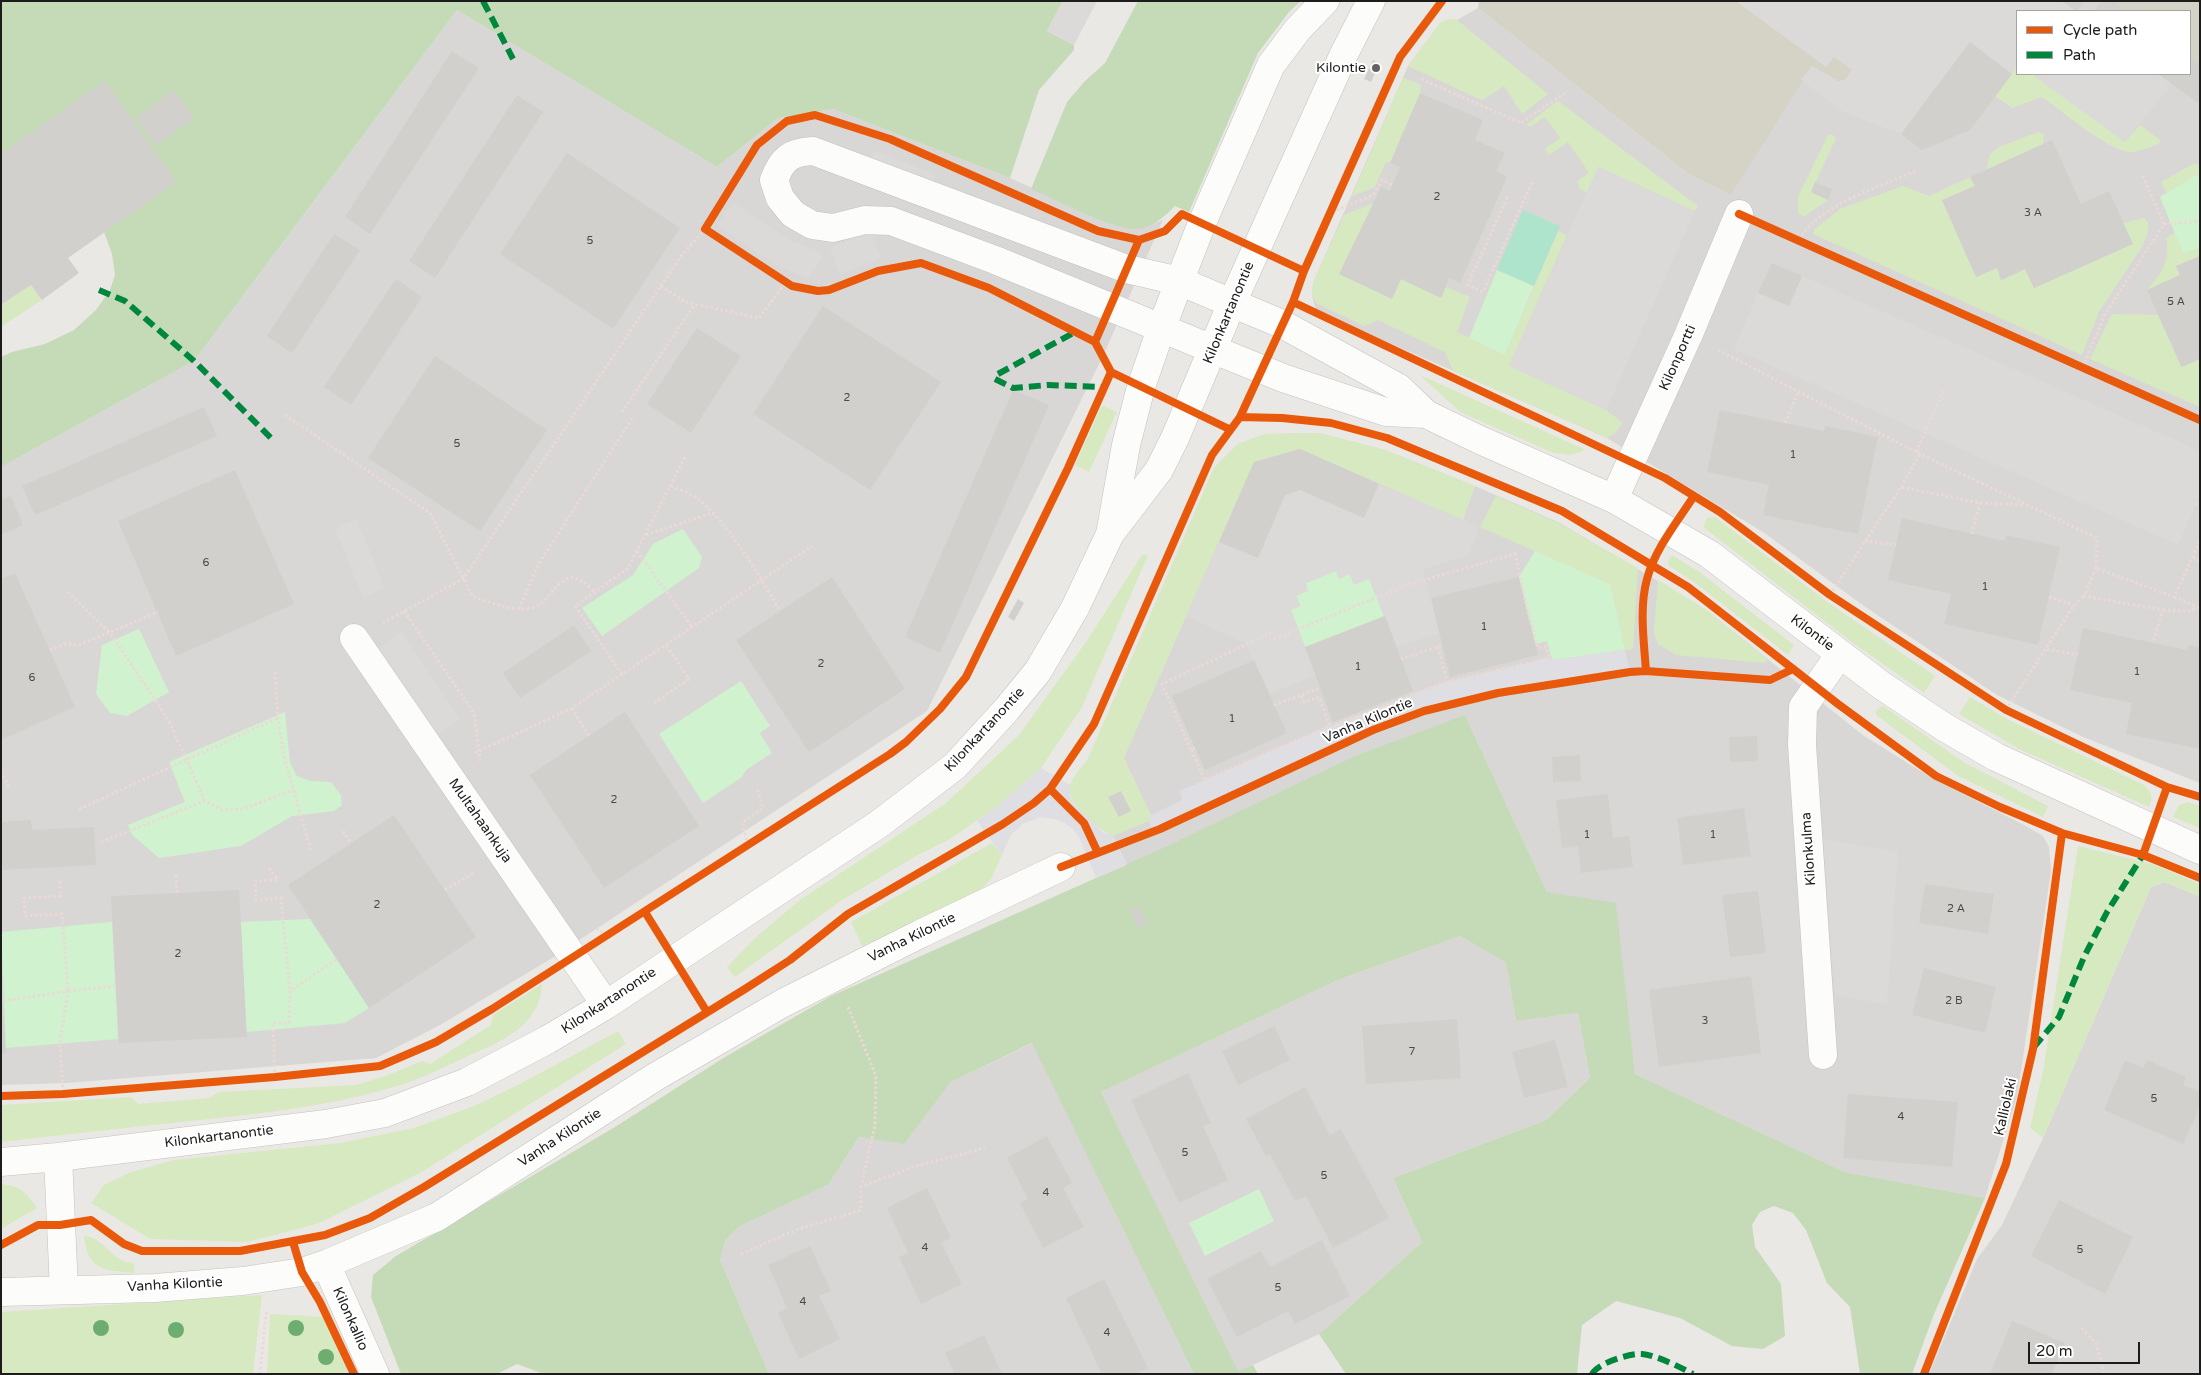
<!DOCTYPE html>
<style>
body{margin:0}
#map{position:relative;width:2201px;height:1375px;overflow:hidden;background:#eae8e4;font-family:"Varela Round",sans-serif}
canvas{display:block}
.frame{position:absolute;inset:0;border:2px solid #1c1c1c;pointer-events:none}
.legend{position:absolute;left:2016px;top:10px;width:175px;height:65px;box-sizing:border-box;background:#fff;border:1px solid #a4a4a4;margin:0;padding:6px 9px;list-style:none;font-size:15px;color:#1c1c1c}
.legend li{display:flex;align-items:center;gap:10px;height:25px}
.legend b{width:25px;border:1px solid #a4a4a4}
.scale{position:absolute;left:2028px;top:1342px;width:112px;height:22px;box-sizing:border-box;border:2px solid #1c1c1c;border-top:0;padding-left:6px;font-size:15px;line-height:18px;white-space:nowrap;color:#1c1c1c;-webkit-text-stroke:4px #fff;paint-order:stroke}
</style>
<div id="map">
<canvas width="2201" height="1375"></canvas>
<div class="frame"></div>
<ul class="legend">
<li><b style="height:6px;background:#e8590c"></b>Cycle path</li>
<li><b style="height:6px;background:#00873e"></b>Path</li>
</ul>
<div class="scale">20 m</div>
</div>
<script>
const c = document.querySelector('canvas').getContext('2d');
c.lineJoin = 'round';
function fill(path, color) {
  c.fillStyle = color;
  c.fill(path, 'evenodd');
}
function stroke(path, color, width, dash) {
  c.strokeStyle = color;
  c.lineWidth = width;
  c.lineCap = dash ? 'butt' : 'round';
  c.setLineDash(dash || []);
  c.stroke(path);
}
function write(font, color, halo, rows, align = 'center') {
  c.font = font + ' "Varela Round",sans-serif';
  c.lineWidth = 4;
  c.setLineDash([]);
  c.textBaseline = 'middle';
  c.strokeStyle = halo;
  c.fillStyle = color;
  for (const [text, x, y, turn = 0] of rows) {
    c.save();
    c.translate(x, y);
    c.rotate((+turn || 0) * Math.PI / 180);
    c.textAlign = isNaN(turn) ? turn : align;
    if (halo) c.strokeText(text, 0, 0);
    c.fillText(text, 0, 0);
    c.restore();
  }
}
fill(new Path2D(`
 M1736 1H2115L2128 11H2017V74H2190V57L2200 64V783L2083 737 1997 695 1864 606 1763 532 1607 438 1316 311 1312 295 1313 283 1408 66 1440 23 1449 19 1457 20 1478 8 1690 175 1731 195 1801 80 1816 61Z
 M457 10 717 167 778 118 833 109 1010 178 1114 225 1137 229 1163 220 1103 356 927 711 549 960 440 1025 376 1058 67 1083 1 1085V467L194 361Z
 M1319 433 1385 450 1475 486 1560 523 1705 609 1864 736 1935 780 2024 825 2043 836 2049 847 2051 871 2017 1097 1985 1198 1845 1172 1635 1074 1627 1011 1547 892 1465 715 1127 865 1113 836 1070 785 1088 759 1214 468 1238 444 1265 434Z
 M2165 882 2200 897V1374H1929L1977 1259 2002 1225 2043 1138 2151 887Z
 M1460 936 1506 963 1516 1021 1578 1013 1590 1078 1546 1120 1393 1178 1422 1242 1319 1334 1238 1372 1101 1092 1338 980Z
 M1033 1043 1194 1374H769L720 1260 725 1241 740 1226 828 1185 859 1137 904 1143 951 1082Z`), '#d9d7d5');
fill(new Path2D(`
 M1479 1H1736L1826 67 1834 57 1852 70 1845 80 1838 81 1812 66 1731 195 1690 175 1478 8Z
 M2115 1H2200V64L2190 57V11H2128Z`), '#d4d3c5');
fill(new Path2D(`
 M1449 19 1457 20 1548 94 1522 114 1504 86 1482 100 1408 66 1440 23Z
 M1970 42 2017 63V74H2032L2125 142 2140 125 2160 140 2159 144C2150 146 2138 153 2129 152 2106 149 2062 111 2042 97L2012 108 1995 96 2012 74Z
 M1403 78 1421 85 1420 93 1390 163 1386 162 1375 187 1352 196Z
 M1558 101 1698 206 1695 211 1599 167 1587 192 1580 189 1577 181 1589 173 1568 142 1549 155 1545 149 1560 138 1545 117 1530 127 1527 124Z
 M2038 132 2044 134 2043 144 1986 170 1990 154 1999 147Z
 M1828 135H1833L1836 138 1811 192 1828 200 1803 217 1798 212V197Z
 M2195 163 2200 165V177L2196 175 2166 193 2161 182Z
 M1970 177 1975 186 1942 200 1976 277 1997 268 2002 280 2025 269 2034 288 2132 244 2123 223 2144 218 2148 223V232L2143 245 2099 312 2082 355 1813 234 1815 229 1840 209 1903 186 1929 196Z
 M1374 203 1392 299 1401 279 1441 298 1446 287 1470 297 1457 332 1505 355 1558 231 1567 235 1509 366 1606 410 1623 423 1615 433 1607 438 1453 371 1445 352 1378 320 1364 326 1316 303 1312 295 1313 283 1344 215Z
 M2175 233 2183 253 2200 248V256L2176 266 2180 275 2147 290C2161 274 2171 261 2166 238Z
 M31 285 42 300 1 327V305Z
 M2112 314 2158 315 2181 367 2200 359V407L2090 359Z
 M1420 375 1586 450 1571 455 1553 453 1460 412Z
 M1102 405 1117 412 1089 472 1075 465Z
 M1319 433 1385 450 1475 486 1463 520 1300 449 1254 462 1124 758 1151 815 1149 821 1113 836C1099 830 1065 803 1070 785 1073 776 1082 766 1088 759L1214 468 1238 444 1265 434Z
 M1496 496 1560 524 1638 568 1633 649 1625 650 1610 584 1480 527Z
 M1715 517 1826 601 1935 676 1924 693 1849 640 1703 527 1707 518Z
 M1142 555H1148L1082 707 1041 768 998 806 950 839 916 856 839 902 735 977 727 967 756 937 800 900 946 803 1019 735 1086 642Z
 M1672 555 1698 571 1794 645 1788 655 1694 582 1669 566 1668 561Z
 M1658 580 1705 609 1767 659 1766 663 1676 655 1658 644 1654 632Z
 M1970 697 2007 719 2144 785C2152 793 2153 797 2149 807L2019 749 1959 714Z
 M1883 706 1965 763 2048 806 2043 817 1958 776 1876 715V710Z
 M2188 802 2200 806V828L2173 817 2179 805Z
 M992 843 1002 855 991 879 971 900 862 946 851 922Z
 M2078 846 2152 864 2200 884V897L2165 882 2151 887 2043 1138 2030 1128 2043 1071Z
 M542 984C541 1025 501 1042 468 1056 440 1070 411 1083 380 1091 322 1107 261 1113 201 1120 134 1127 68 1134 1 1142V1105L131 1097 138 1104 209 1098 218 1092 356 1085 388 1075 422 1061 430 1064 491 1025 493 1015Z
 M618 1031 626 1044 420 1173 317 1224 247 1242 150 1239 91 1203 104 1185 131 1172 174 1160 340 1143 414 1128 474 1106 520 1084Z
 M1 1184C21 1186 26 1192 37 1208L1 1229Z
 M84 1236C100 1236 108 1254 122 1260 125 1262 130 1262 134 1263L135 1273C105 1270 88 1272 84 1236Z
 M262 1295 253 1374H1V1312Z
 M270 1314 324 1317 350 1374H267Z`), '#d7e9c1');
fill(new Path2D(`
 M1 1H1063L1047 31 1074 45V50L1039 90 1010 178 833 109 778 118 717 167 457 10 194 361 1 467V357L12 352 45 344 74 330 96 310 110 290 115 275 112 254 104 232 1 154Z
 M1138 1H1301L1289 12 1258 53 1189 212 1175 206C1165 216 1152 228 1136 229 1113 230 1055 199 1031 189L1067 102 1085 81 1105 63Z
 M1465 715 1547 892 1616 903 1635 1074 1845 1172 1985 1198 1934 1314 1912 1374H1860L1850 1307 1827 1283 1806 1230 1793 1213 1774 1206 1760 1212 1752 1225 1755 1247 1781 1284 1785 1336 1763 1349 1732 1346 1680 1318 1616 1301 1582 1325 1577 1374H1346L1319 1334 1422 1242 1393 1178 1546 1120 1590 1078 1578 1013 1516 1021 1506 963 1460 936 1338 980 1101 1092 1238 1371 1253 1365 1258 1374H1194L1032 1043 951 1082 904 1144 859 1137 828 1185 740 1226 725 1241 720 1260 769 1374H544L517 1364 497 1374H401L371 1297 373 1275 396 1256 615 1127 725 1057 831 996 1159 850 1355 756Z`), '#c5dab7');
fill(new Path2D(`
 M2196 175 2200 177V248L2183 253 2160 197Z
 M1497 270 1534 286 1505 355 1469 338Z
 M683 529 702 557 699 568 602 636 582 608 633 575 653 544Z
 M1535 551 1610 584 1625 650 1552 660 1547 641 1535 644 1519 577Z
 M1336 571 1369 579 1385 616 1305 647 1291 610 1300 606 1296 595 1306 583Z
 M139 629 169 692 127 716 110 713 96 694 102 645Z
 M741 681 770 726 760 733 772 753 746 770 742 777 703 803 659 734Z
 M285 712 290 763 297 776 310 781 331 782 341 795 342 805 334 811 292 816 241 846 159 858 132 835 128 825 185 802 169 762Z
 M310 919 369 1008 345 1023 246 1032 241 922Z
 M112 922 118 1039 6 1048 1 932Z
 M1259 1189 1274 1221 1205 1256 1189 1223Z`), '#d0f2cf');
fill(new Path2D(`
 M1523 210 1560 226 1534 286 1497 270Z`), '#ade4cb');
fill(new Path2D(`
 M1063 1H1097L1074 45 1047 31Z
 M1736 1H2061L2075 11H2017V65L2012 74 1970 43 1901 134 1843 112 1801 80 1812 66 1838 81 1845 80 1852 70 1834 57 1826 67Z
 M2032 74H2158L2172 84 2125 142Z
 M875 150 936 175 932 186 871 161Z
 M1598 167 1695 211 1606 410 1509 366Z
 M733 203 793 242 819 251 822 257 808 278 779 267 717 225Z
 M870 231 881 258 840 275 830 248Z
 M1802 276 2200 451V495L2178 545 1734 349 1758 293 1789 306Z
 M1379 484 1480 527 1468 556 1423 569 1439 633 1396 647 1369 579 1354 585 1350 574 1339 579 1336 571 1306 583 1308 591 1296 596 1300 606 1291 610 1315 675 1269 694 1245 643 1186 616 1219 542 1258 558 1285 495 1300 490 1364 518Z
 M357 519 385 589 363 598 335 528Z
 M402 632 460 719 436 735 379 648Z
 M1823 839 1898 852 1887 1005 1835 994Z`), '#dbdad8');
fill(new Path2D(`
 M1625 650 1630 672 1498 693 1424 711 1373 730 1152 832 1149 821 1151 815 1182 800 1180 791 1308 735 1442 683 1549 658 1552 660Z
 M1041 768 1070 785V796L1074 804 1103 832 1113 836 1127 865 1096 878 1079 837 1072 828 1059 820 1040 817 1022 824 1011 835 1002 855 977 821 998 806Z`), '#dedee3');
fill(new Path2D(`
 M2061 1H2084L2077 11Z
 M2101 1H2115L2128 11H2094Z
 M1970 42 2012 74 1970 130 1922 150 1901 134Z
 M452 51 479 68 370 234 345 217Z
 M2190 57 2200 64V99L2197 102 2158 74H2190Z
 M1373 60 1380 63 1371 82 1364 79Z
 M105 81 176 182 68 258 79 273 42 300 31 285 1 305V154Z
 M174 90 194 118 156 145 136 118Z
 M1420 93 1483 120 1475 140 1505 153 1496 171 1507 177 1460 283 1449 278 1441 298 1401 279 1392 299 1339 274 1381 187 1390 191 1400 167 1390 163Z
 M517 95 543 112 435 278 409 261Z
 M2052 140 2081 204 2109 191 2133 244 2034 288 2025 269 2001 280 1997 268 1976 277 1942 200 1975 186 1970 177Z
 M567 153 680 228 613 329 500 254Z
 M1815 182 1832 189 1828 200 1811 192Z
 M334 234 360 250 292 353 267 336Z
 M2200 256V359L2182 367 2147 290 2180 275 2176 266Z
 M1772 263 1802 276 1789 306 1758 293Z
 M396 279 422 297 351 405 324 387Z
 M823 306 941 382 870 490 753 414Z
 M697 328 741 356 691 433 647 404Z
 M435 356 547 430 480 531 368 458Z
 M1013 390 1049 405 940 653 905 637Z
 M204 407 217 436 35 515 22 486Z
 M1720 410 1824 431 1825 426 1878 437 1858 534 1763 515 1769 485 1707 472Z
 M1300 449 1379 484 1364 518 1300 490 1285 495 1258 558 1219 542 1254 462Z
 M235 470 294 604 176 656 118 521Z
 M11 496 23 525 1 535V500Z
 M1902 518 2005 541 2006 535 2060 547 2038 645 1944 624 1951 594 1888 580Z
 M15 573 75 707 1 740V579Z
 M832 577 905 689 809 752 736 640Z
 M1519 577 1538 655 1450 677 1431 598Z
 M1018 599 1024 603 1014 621 1008 617Z
 M1385 616 1413 691 1333 722 1305 647Z
 M574 625 591 651 520 698 503 673Z
 M2083 628 2187 650 2188 645 2200 647V749L2126 734 2132 703 2070 690Z
 M1254 660 1287 733 1205 770 1172 696Z
 M625 712 699 826 604 888 530 775Z
 M1757 736 1758 761 1730 762 1729 737Z
 M1580 755 1581 781 1553 782 1552 757Z
 M1121 791 1131 811 1119 817 1108 797Z
 M1608 794 1613 838 1629 836 1633 867 1581 873 1578 846 1562 848 1556 800Z
 M1744 808 1751 856 1683 865 1677 818Z
 M394 815 476 937 369 1008 288 885Z
 M31 820 32 830 94 827 96 865 1 870V822Z
 M1925 884 1994 894 1988 934 1919 923Z
 M239 890 247 1037 119 1043 111 896Z
 M1758 891 1766 953 1730 957 1722 895Z
 M1139 906 1147 924 1138 928 1130 910Z
 M1924 968 1996 987 1985 1033 1912 1015Z
 M1751 976 1761 1053 1659 1067 1649 990Z
 M1 988 6 1053H1Z
 M1457 1019 1461 1078 1366 1084 1362 1026Z
 M1274 1026 1290 1060 1238 1085 1222 1051Z
 M1555 1040 1568 1087 1524 1098 1512 1052Z
 M2125 1060 2143 1068 2147 1060 2186 1077 2183 1085 2200 1092V1106L2183 1144 2104 1110Z
 M1188 1073 1211 1123 1203 1126 1228 1180 1179 1203 1131 1100Z
 M1305 1087 1330 1135 1341 1129 1389 1218 1333 1248 1306 1196 1295 1201 1270 1154 1266 1156 1246 1119Z
 M1848 1094 1958 1102 1952 1167 1843 1158Z
 M1047 1136 1072 1183 1063 1188 1084 1227 1043 1248 1020 1203 1028 1199 1007 1158Z
 M927 1188 951 1238 941 1243 962 1284 921 1304 899 1257 908 1253 887 1208Z
 M2059 1200 2133 1237 2105 1294 2031 1256Z
 M1322 1240 1350 1296 1295 1324 1288 1311 1237 1337 1207 1279 1261 1251 1270 1267Z
 M810 1246 831 1291 819 1296 840 1339 799 1359 778 1313 787 1308 768 1265Z
 M1104 1279 1148 1368 1136 1374H1102L1066 1298Z
 M2012 1321 2065 1343 2052 1374H1990Z
 M984 1335 1002 1374H955L945 1353Z`), '#d2d0cd');
const minor = new Path2D(`
 M1426 414 1386 412 1283 378 995 260 891 221 865 220 833 228 812 225 793 214 780 198 774 180C782 159 790 152 813 151L1127 269 1179 281 1282 324 1399 388 1426 414 1480 440 1614 499 1709 554 1881 685 1944 727 1996 757 2200 850
 M1614 499 1688 336 1739 214
 M1111 529 1126 445 1141 387 1161 329 1202 223 1271 65 1298 29 1325 1
 M354 638 606 1005
 M1823 1055 1802 745 1803 707 1840 654
 M58 1157 64 1290
 M1 1162 58 1157 326 1124 385 1113 467 1082 547 1040 606 1005 879 824 955 766 1007 709 1038 671 1075 608 1110 534 1159 470 1175 438 1232 303 1344 54 1371 1
 M326 1264 375 1374
 M1 1292 155 1288 243 1281 302 1272 326 1264 437 1217 655 1077 783 1003 920 934 1061 867`);
stroke(minor, '#c3c2c0', 29);
stroke(new Path2D(`
 M1421 79 1521 123 1568 91
 M1507 197 1468 285 1483 292 1532 182
 M1332 212 1373 195 1382 180 1392 185
 M2164 224 2200 221
 M1799 240C1820 204 1879 187 1916 171
 M661 286 685 302 759 318 786 282
 M1718 350 1916 452 2097 538 2096 568 2174 597 2200 541
 M2083 367 2105 314 2164 224 2142 174
 M622 412 695 304
 M285 415 430 513 473 597C494 603 527 619 545 600 553 591 559 581 572 577L583 581 595 592
 M1785 423 1799 391
 M1916 452 1944 390
 M671 486C679 490 691 493 698 499 732 527 758 574 780 611
 M1901 487 1920 454
 M2196 503 2200 507
 M1972 534 1980 503
 M646 535 712 513
 M1865 541 1896 545
 M637 551 692 627
 M2193 557 2200 561
 M2096 568 2084 596 2163 610 2153 643
 M68 592 110 633 168 719 205 801 222 810 243 809 293 790
 M1830 595 1901 487 1980 503 2024 505
 M2049 597 2074 605
 M2174 597 2200 608
 M519 609 538 565 632 419
 M2163 610 2191 611 2196 607
 M404 611 474 713 480 761
 M383 623 463 579 681 256 705 229
 M1274 639 1407 585 1515 554 1530 621
 M1438 647 1447 682
 M2047 649 2078 655
 M50 650 65 644 79 645 158 612
 M1401 659 1442 645
 M275 672 278 718 284 757 311 851
 M622 674 575 606 628 568 686 455
 M1301 696 1304 702 1319 697 1330 727
 M654 703 689 679 666 645
 M1274 705 1320 688
 M572 708 589 736
 M2006 710 2074 605 2084 596
 M1195 748 1191 750 1162 684 1271 633
 M1191 750 1205 780 1308 735 1442 683 1549 658 1546 647 1538 648 1531 621
 M475 753 572 708 812 546
 M1 771 9 788
 M79 809 278 718
 M343 831 351 843
 M101 842 205 801
 M748 845 742 823 763 808 757 788
 M269 868 277 879
 M176 875 177 893
 M277 880 255 881 256 900 281 898 290 991
 M60 881 61 896 24 898 25 916 62 914 68 991 116 986
 M445 890 475 872
 M596 928 607 936
 M3 1001 68 991 60 1044 63 1094
 M848 1007 876 1076 875 1125 861 1187
 M275 1077 273 1023H289L290 991 337 959
 M741 1254 796 1230 861 1210V1187L913 1167 985 1148
 M2082 1328 2097 1345 2104 1374
 M260 1374 266 1314 268 1310`), '#ebd9d6', 3, [2.5, 2.5]);
stroke(minor, '#fcfcfb', 28);
stroke(new Path2D(`
 M483 1 513 59
 M99 290 125 301 154 326 194 361 271 438
 M998 374 1075 332
 M995 379 1013 388 1048 385 1104 387
 M2034 1047 2059 1017 2084 957 2107 912 2143 855
 M1592 1374C1598 1363 1630 1353 1642 1354 1656 1355 1680 1367 1693 1374`), '#00873e', 6, [12, 6]);
stroke(new Path2D(`
 M1739 214 2200 420
 M1293 302 1665 478 1720 512 1830 595 2006 710 2167 787 2200 797
 M1095 342 1139 240
 M1111 372 1229 429
 M1240 417 1282 418 1331 423 1387 438 1562 511 1688 587 1838 704 1936 776 2000 807 2062 833 2143 855 2200 878
 M1646 671C1644 642 1639 608 1647 579 1655 549 1677 522 1694 496
 M1050 789 1084 823 1098 853
 M2143 855 2167 787
 M1061 867 1160 829 1373 730 1424 711 1498 693 1630 672 1646 671 1770 680 1793 669
 M645 912 707 1012
 M1 1096 63 1094 275 1077 380 1066 436 1042 492 1009 890 754 906 742 940 709 966 677 1068 468 1111 372 1095 342 989 288 921 263 878 271 829 290 818 291 792 286 705 229 757 145 787 121 815 115 890 139 1098 231 1139 240 1165 231 1182 214 1304 271
 M293 1242 302 1272 320 1302 354 1374
 M1 1245 38 1225H60L91 1220 124 1244 142 1251H240L325 1235 370 1218 424 1187 745 989 790 960 848 914 1003 824 1034 803 1050 789 1094 724 1212 455 1240 417 1293 302 1304 271 1400 57 1442 1
 M1924 1374 2006 1164 2033 1049 2062 833`), '#e8590c', 8);
c.fillStyle = '#6dad6f';
for (const [x, y] of [
 [101,1328],
 [296,1328],
 [176,1330],
 [326,1357]
]) {
  c.beginPath();
  c.arc(x, y, 8, 0, 2 * Math.PI);
  c.fill();
}
for (const [x, y, r, color] of [
 [1376,68,5,"#646362"]
]) {
  const dot = new Path2D();
  dot.arc(x, y, r, 0, 2 * Math.PI);
  c.fillStyle = color;
  c.fill(dot);
  stroke(dot, '#fff', 2);
}
write('11px', '#4a4948', null, [
 ["2",1437,197],
 ["3 A",2033,213],
 ["5",590,241],
 ["5 A",2176,302],
 ["2",847,398],
 ["5",457,444],
 ["1",1793,455],
 ["6",206,563],
 ["1",1985,587],
 ["1",1484,627],
 ["2",821,664],
 ["1",1358,667],
 ["1",2137,672],
 ["6",32,678],
 ["1",1232,719],
 ["2",614,800],
 ["1",1587,835],
 ["1",1713,835],
 ["2",377,905],
 ["2 A",1956,909],
 ["2",178,954],
 ["2 B",1954,1001],
 ["3",1705,1021],
 ["7",1412,1052],
 ["5",2154,1099],
 ["4",1901,1117],
 ["5",1185,1153],
 ["5",1324,1176],
 ["4",1046,1193],
 ["4",925,1248],
 ["5",2080,1250],
 ["5",1278,1288],
 ["4",803,1302],
 ["4",1107,1333]
]);
write('14px', '#1c1c1c', '#fff', [
 ["Kilontie",1366,68]
], 'right');
write('14px', '#1c1c1c', '#fff', [
 ["Kilonkartanontie",1229,313,-67],
 ["Kilonportti",1678,358,-66],
 ["Kilontie",1812,633,37],
 ["Vanha Kilontie",1368,721,-23],
 ["Kilonkartanontie",985,730,-47],
 ["Multahaankuja",480,821,55],
 ["Kilonkulma",1809,849,-94],
 ["Vanha Kilontie",912,938,-26],
 ["Kilonkartanontie",609,1001,-33],
 ["Kalliolaki",2006,1107,-77],
 ["Kilonkartanontie",219,1137,-7],
 ["Vanha Kilontie",560,1138,-33],
 ["Vanha Kilontie",175,1285,-3],
 ["Kilonkallio",350,1319,66]
]);
</script>
